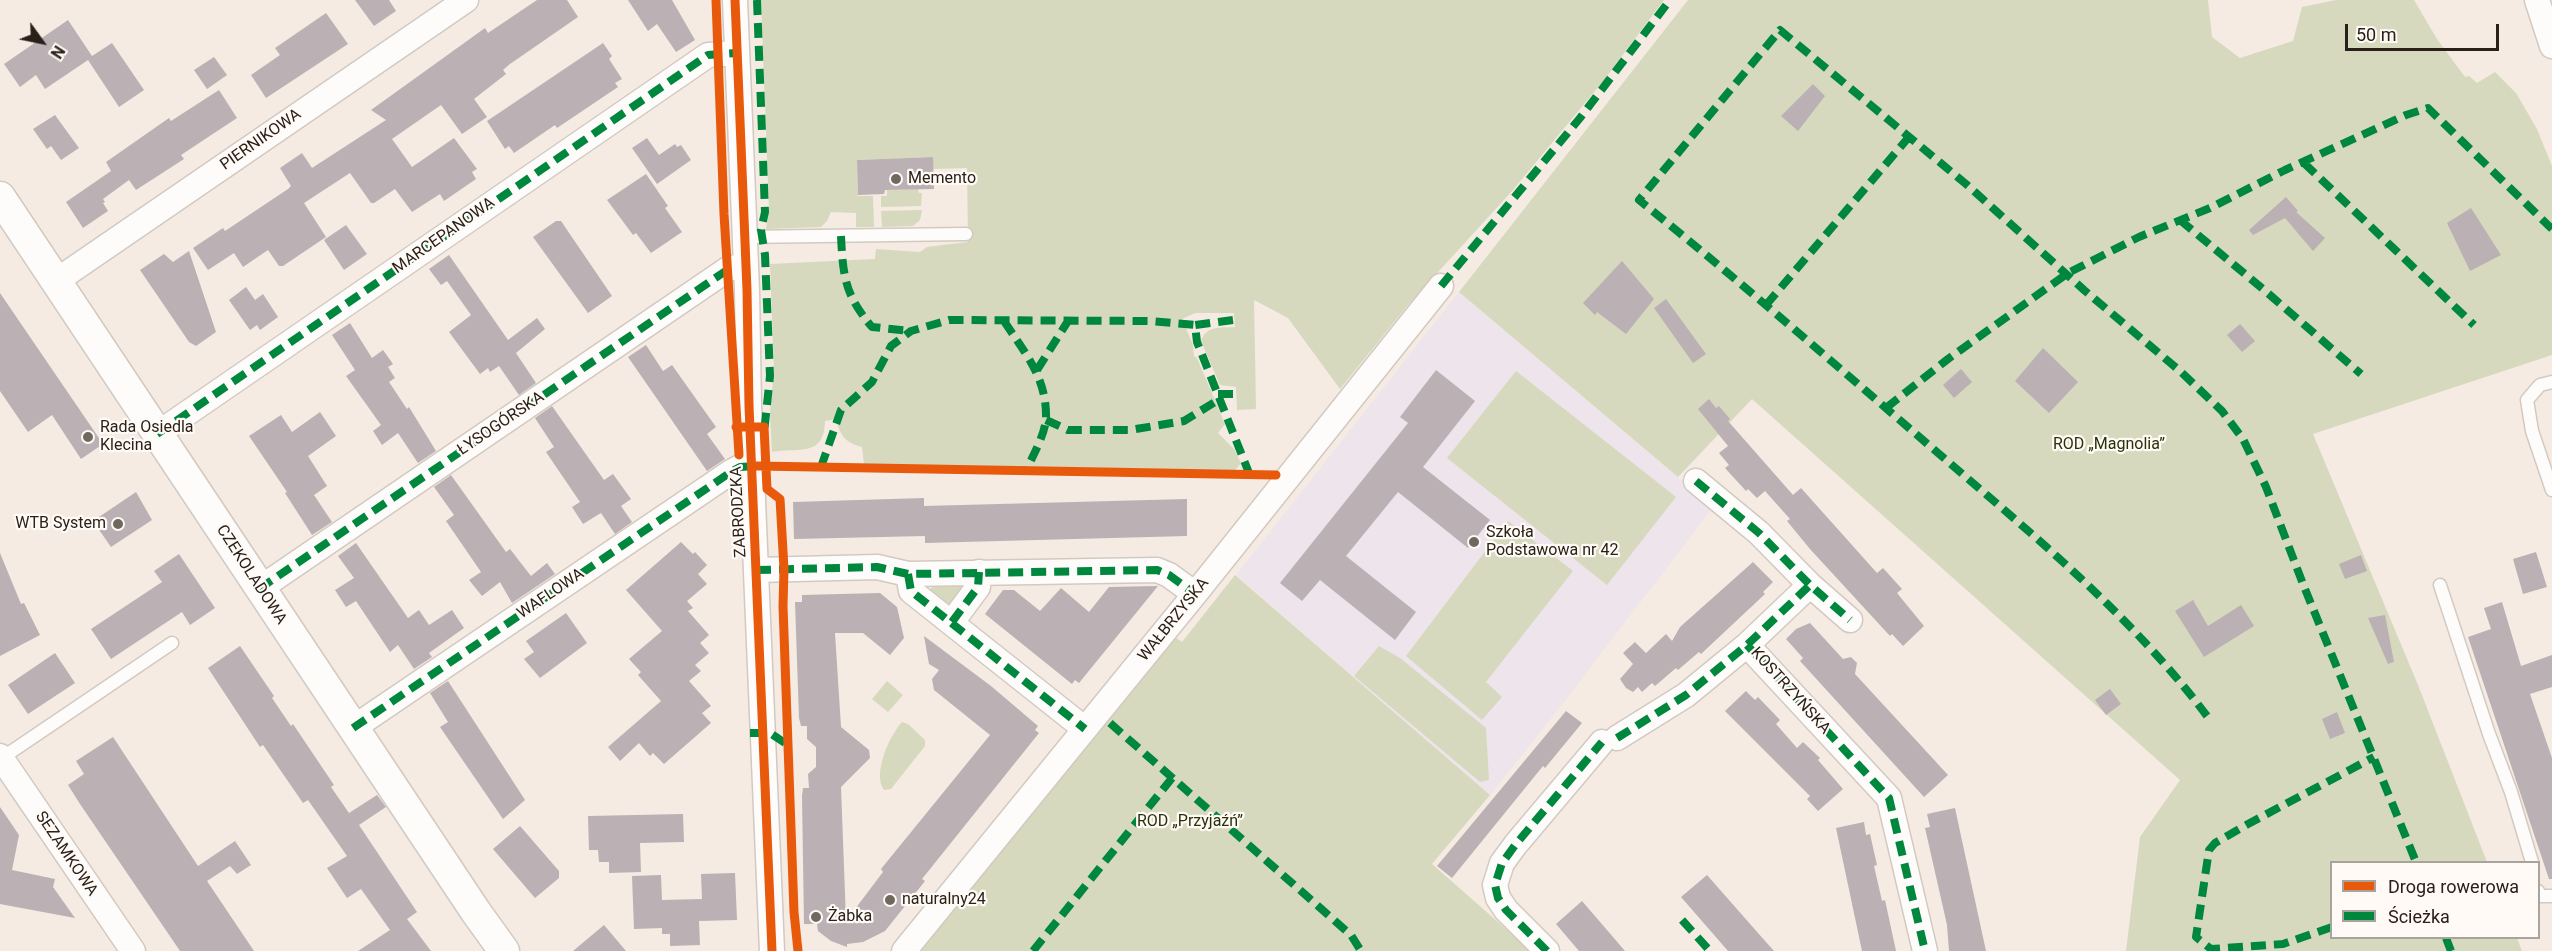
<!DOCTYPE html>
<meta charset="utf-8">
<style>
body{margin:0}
#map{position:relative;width:2552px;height:951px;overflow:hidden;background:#f5ebe2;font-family:Roboto,sans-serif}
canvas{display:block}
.legend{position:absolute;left:2330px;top:861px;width:210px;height:78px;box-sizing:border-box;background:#fffaf6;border:2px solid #a9a39e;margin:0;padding:8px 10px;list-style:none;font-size:18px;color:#292119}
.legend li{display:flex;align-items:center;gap:12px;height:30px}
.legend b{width:30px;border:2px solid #a9a39e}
.north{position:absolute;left:12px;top:12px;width:60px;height:60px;-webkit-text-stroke:4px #fffaf6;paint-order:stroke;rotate:123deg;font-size:16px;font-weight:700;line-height:24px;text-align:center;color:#292119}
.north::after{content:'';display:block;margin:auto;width:21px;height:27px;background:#292119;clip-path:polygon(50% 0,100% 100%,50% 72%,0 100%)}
.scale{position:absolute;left:2345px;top:24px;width:154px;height:27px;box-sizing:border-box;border:3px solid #292119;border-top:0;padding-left:8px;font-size:18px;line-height:21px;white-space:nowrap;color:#292119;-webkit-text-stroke:4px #fffaf6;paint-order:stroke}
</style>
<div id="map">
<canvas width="2552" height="951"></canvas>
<ul class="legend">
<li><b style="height:8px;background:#e8590c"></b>Droga rowerowa</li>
<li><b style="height:8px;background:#00873e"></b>Ścieżka</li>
</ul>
<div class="north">N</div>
<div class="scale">50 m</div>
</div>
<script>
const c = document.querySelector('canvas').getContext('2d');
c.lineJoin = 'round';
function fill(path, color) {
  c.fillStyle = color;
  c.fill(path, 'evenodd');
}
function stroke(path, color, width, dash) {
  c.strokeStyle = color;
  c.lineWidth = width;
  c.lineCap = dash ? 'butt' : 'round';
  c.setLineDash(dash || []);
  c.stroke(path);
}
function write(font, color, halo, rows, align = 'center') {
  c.font = font + ' Roboto,sans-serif';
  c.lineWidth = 4.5;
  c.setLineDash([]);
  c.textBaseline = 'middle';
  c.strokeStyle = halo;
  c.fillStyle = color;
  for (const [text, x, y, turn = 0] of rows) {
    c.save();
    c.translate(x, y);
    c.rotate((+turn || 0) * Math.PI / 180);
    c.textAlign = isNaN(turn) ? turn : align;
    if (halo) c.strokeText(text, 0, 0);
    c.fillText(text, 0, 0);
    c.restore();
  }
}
fill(new Path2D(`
 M1459 292 1713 507 1561 706 1490 795 1236 575Z`), '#eee4ec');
fill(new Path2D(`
 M761 0H1664L1604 80 1513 190 1408 305 1340 389 1288 318 1254 300 1256 409 1237 410 1236 387 1220 385 1201 341C1207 325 1220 328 1235 327L1234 313H1195L1182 319 1193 345 1194 356 1197 358 1225 424 1218 433 1234 449 1241 463 1233 473 1153 469 864 464 862 447C846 443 840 436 836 419L825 421C824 458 799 447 772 452L770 413 774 370 770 264 875 259 876 249 920 252 927 247 968 242 967 168 933 169 932 157 857 160 858 196H873L874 227H856V213L831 212 827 221 821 227 766 229 769 210Z
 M1688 0H2208L2212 37 2240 58 2293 41 2302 7 2336 0H2414L2437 39 2465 77 2469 76 2477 83 2495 72 2516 93 2537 129 2552 166V355L2313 434 2418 685 2487 862H2332V938H2517L2522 951H2126L2140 837 2180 780 1752 399 1678 477 1459 292Z
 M918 189 919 193H922L921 206 881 207V196H887V190Z
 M922 210 920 220 913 226 882 227 881 211Z
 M1516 371 1676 497 1607 585 1447 458Z
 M1508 521 1573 571 1486 682 1502 697 1482 720 1406 656Z
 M1235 575 1490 795 1432 864 1531 951H918L1175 637 1182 642Z
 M962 584 964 587 952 603 947 604 929 590 935 585Z
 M1379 646 1400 658 1486 728 1489 780 1480 782 1354 676Z
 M887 681 903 695 888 712 872 699Z
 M902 722 908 724 925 740V746L891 789 884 790C872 773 890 735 902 722Z`), '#d6d9bd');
fill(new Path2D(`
 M355 0H389L396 11 374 26Z
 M537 0H567L578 17 510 64 503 70 506 74 474 99 487 117 462 134 441 105 392 139 412 167 454 138 477 169 472 172 476 179 444 201 440 194 412 212 395 189 374 203H371L350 173 304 203 326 237 283 266H279L268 250 243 267 234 253 208 270 193 248 223 228 225 231 288 189 291 186 280 168 302 153 312 168 386 120 371 110 485 28 488 33Z
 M628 0H672L695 40 676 52 657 24 648 31Z
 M326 13 348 44 266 98 251 75 280 55 275 48Z
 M68 20 92 56 112 43 144 90 119 107 88 60 45 89 36 75 20 87 4 64Z
 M603 43 612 56 609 59 622 79 615 83 618 87 557 128 555 125 514 153 509 146 505 149 487 121Z
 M214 57 227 75 207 89 194 70Z
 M1813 84 1825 96 1798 131 1781 116Z
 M219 90 237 118 181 155 184 159 136 190 129 180 103 199 105 202 103 203 108 211 83 228 66 202 111 171 106 162 169 118 171 121Z
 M55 115 79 148 61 160 51 146 47 149 33 129Z
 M647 138 659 155 675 144 677 147 681 145 691 160 657 184 632 148Z
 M933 157 934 189 885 190 884 194 858 195 857 160Z
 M646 174 668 206 665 208 682 232 651 253 636 233 633 235 607 200Z
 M2286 197 2298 211 2296 212 2325 238 2313 251 2285 218 2253 235 2249 230Z
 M2471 208 2501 255 2470 271 2447 223Z
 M556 221H561L612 296 588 313 533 237Z
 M346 225 367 254 344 270 324 240Z
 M189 251 216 332 196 346 189 342 140 270 164 254 173 262Z
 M449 255 508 340 537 318 545 329 516 353 536 383 519 395 499 366 490 372 488 368 480 374 449 332 471 315 447 281 441 285 429 269Z
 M1622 261 1654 299 1626 334 1597 312 1595 315 1583 303Z
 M246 287 255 300 263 294 278 317 260 330 257 325 250 330 229 300Z
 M0 293 103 444 81 459 52 415 28 432 0 391Z
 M1666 299 1706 354 1693 363 1654 308Z
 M350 323 372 358 383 350 393 364 388 367 395 378 389 382 407 409 409 407 436 451 418 463 398 433 382 445 373 431 381 425 346 376 355 370 332 335Z
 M2240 324 2255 341 2242 352 2227 335Z
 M646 345 663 371 672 365 716 427 707 434 725 459 707 471 628 357Z
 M2043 348 2078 382 2049 413 2015 381Z
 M1961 369 1972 382 1954 398 1943 385Z
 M1436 370 1475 401 1423 467 1490 520 1468 548 1398 492 1346 556 1416 612 1395 640 1320 580 1302 601 1280 583 1408 423 1400 417Z
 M1709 399 1716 408 1719 406 1730 419 1728 421 1793 495 1801 488 1877 573 1883 568 1902 589 1897 593 1924 626 1903 646 1892 634 1890 636 1810 549 1787 521 1790 519 1765 491 1757 498 1748 489 1746 491 1725 468 1729 465 1719 453 1728 446 1698 409Z
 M552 406 604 480 613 474 631 499 621 506 632 522 615 534 601 513 583 524 572 507 580 502 546 452 554 447 535 418Z
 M320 412 336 436 308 456 327 486 314 495 332 522 312 535 285 493 287 492 249 436 281 415 292 432Z
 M451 475 506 552 510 549 531 576 547 563 555 574 512 603 500 582 482 596 469 580 481 572 446 521 454 515 434 487Z
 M136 492 152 520 111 547 93 521Z
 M924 498V506L1187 499V536L925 543V536L794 539 793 502Z
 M681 542 693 554 695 552 707 565 698 574 707 584 687 601 693 608 688 611 709 635 700 643 709 653 695 665 701 671 689 681 711 706 702 713 711 723 664 764 653 753 650 756 639 743 620 761 608 747 661 701 638 675 641 672 629 659 662 631 626 590Z
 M356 543 408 618 419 610 429 625 452 610 464 628 429 653 432 657 414 669 398 645 390 652 356 601 346 607 335 590 354 578 338 556Z
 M2536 552 2547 587 2523 594 2513 559Z
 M0 553 21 604 24 603 40 635 0 656Z
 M179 554 215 608 190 625 182 612 111 659 91 629 162 582 154 571Z
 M2361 555 2367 571 2345 579 2339 564Z
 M1753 562 1773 582 1763 592 1765 594 1701 654 1699 652 1678 670 1676 668 1655 686 1652 683 1642 692 1638 687 1633 692 1626 688 1620 679 1633 664 1623 653 1635 642 1646 653 1666 634 1672 641 1680 627Z
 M1158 586 1079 683 1075 680 1072 684 985 614 1003 590H1014L1040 611 1061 588 1089 612 1109 587Z
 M880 593 897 607 904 638 890 655 863 633H835L841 727 869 750 870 758 841 787 846 921 883 872 881 869 990 735 934 690 932 679 939 670 929 664 924 636 991 686 1038 726 1035 730 1039 733 922 879 925 881 885 931 863 942 847 944V947L831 941 818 931 817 924H804L802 796 803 788H809L808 774 816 767V747L807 739V726H801L799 718 795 602H802V595Z
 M2193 600 2208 626 2241 605 2254 626 2204 657 2175 611Z
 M2502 602 2521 666 2552 655V687L2530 694 2552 758V879H2549L2468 637 2491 629 2484 608Z
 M566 613 587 643 540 678 524 659 534 652 526 641Z
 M2385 615 2394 662 2388 664 2368 618Z
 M1810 623 1843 659 1851 657 1857 663 1855 674 1948 775 1924 797 1800 661 1803 658 1786 639 1796 629Z
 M240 646 274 696 272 698 291 726 293 724 334 785 331 787 349 813 377 795 386 807 359 825 417 912 407 919 431 951H358L390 930 361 889 347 898 327 868 347 856 308 800 303 803 263 745 260 747 208 668Z
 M55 653 75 683 28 714 8 685Z
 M448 681 525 800 503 819 440 727 448 722 430 693Z
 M2110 689 2121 704 2106 715 2095 700Z
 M1746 691 1755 700 1758 697 1780 720 1776 724 1797 748 1803 742 1820 758 1818 760 1843 789 1818 811 1807 799 1810 796 1725 711Z
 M1566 711 1582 723 1545 768 1543 766 1452 878 1437 866Z
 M2337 712 2345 733 2330 739 2322 719Z
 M113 737 198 866 235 841 251 865 237 874 230 866 207 881 254 951H180L80 804 68 785 84 774 76 761Z
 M0 807 19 835 12 870 55 879 53 887 75 918 0 904Z
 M1955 808 1961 836 1986 951H1949L1947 925 1925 828 1930 827 1927 814Z
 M683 814 684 842 640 843 641 872 609 873V862H599L598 850H589L588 816Z
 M1864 822 1866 835 1870 834 1877 865 1874 866 1882 901 1885 900 1896 951H1862L1836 828Z
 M520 826 559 871V878L535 898 493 849Z
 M735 873 737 920 699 921 700 945 670 946V934H662V928L634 929 632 876 661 875 662 900 702 899 701 874Z
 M1707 875 1758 933 1774 951H1728L1681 897Z
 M1582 901 1613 937 1625 951H1579L1556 924Z
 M604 925 626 951H573Z`), '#bbb0b4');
const service = new Path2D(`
 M744 237 966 234
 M2552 382 2540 385 2527 400 2532 431 2552 490
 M2440 585 2489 734 2511 792 2532 862
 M2 758 172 643
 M2538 891 2540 896H2552`);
const minor = new Path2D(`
 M735 0 747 290 749 406 772 951
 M2537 0 2552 46
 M56 281 466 0
 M157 434 708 55 736 53
 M1696 481 1759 533 1810 585 1850 620
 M756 570 877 567 908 574 1157 570 1169 575 1195 594
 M908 574 911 591 1085 729
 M259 589 728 269 745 265
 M952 622 978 587 979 572
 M1747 645 1889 798 1925 951
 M353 728 731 472 740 467 751 466
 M1617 738 1686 695 1747 645 1810 585
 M0 756 133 951
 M904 951 1195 594 1441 286
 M1547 951 1506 910 1498 898 1495 885 1502 863 1516 844 1602 742`);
const tertiary = new Path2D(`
 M0 197 476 912 504 951`);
stroke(service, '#d2c9c1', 15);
stroke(minor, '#d2c9c1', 27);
stroke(tertiary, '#d2c9c1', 33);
stroke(service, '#fefcfb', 12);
stroke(minor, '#fefcfb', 24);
stroke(tertiary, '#fefcfb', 30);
stroke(new Path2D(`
 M757 0 765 212 761 230 765 255 770 376 764 433
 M2304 163 2474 325
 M2180 220 2263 289 2361 374
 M841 236C843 277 845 295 872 327L911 331
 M1441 286 1580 118 1670 0
 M1766 305 1908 138
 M1233 320 1195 325 1197 342 1249 473
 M1004 321C1025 353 1047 378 1046 418 1045 435 1033 455 1026 471
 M1037 370 1068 321
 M1218 394H1236
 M1886 408 1948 359 2068 273 2139 237 2210 208 2285 170 2406 115 2428 108 2552 229
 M1046 420 1068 430H1130L1184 421 1220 399
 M157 434 708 55 736 53
 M821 467 841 410 872 382 891 346 911 331 949 320 1151 321 1195 325
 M1696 481 1759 533 1810 585 1850 620
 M756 570 877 567 908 574 1157 570 1169 575 1195 594
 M908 574 911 591 1085 729
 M259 589 730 268
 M952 622 978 587 979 572
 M1747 645 1889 798 1925 951
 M2207 716C2132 616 2032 534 1938 453 1839 368 1741 282 1639 200L1780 30 1966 184 2084 290 2180 371 2222 411 2243 439 2266 487 2303 584 2416 862
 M1110 723 1351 935 1361 951
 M353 728 731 472 740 467 756 466
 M750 733H770L788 745
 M1617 738 1686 695 1747 645 1810 585
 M1682 920 1710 951
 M2332 927 2283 944 2211 949 2196 937 2209 850 2215 843 2248 824 2374 757
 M2446 938 2451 951
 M1033 951 1172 778
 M1547 951 1506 910 1498 898 1495 885 1502 863 1516 844 1602 742`), '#00873e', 8, [15, 8]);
stroke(new Path2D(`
 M716 0 724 214 739 455
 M735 0 747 290 749 406 772 951
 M736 427H764L767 489 780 499 784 569 783 606 794 912 798 951
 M757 466 1276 475`), '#e8590c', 9);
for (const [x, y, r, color] of [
 [896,179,6,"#70685f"],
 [88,437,6,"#70685f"],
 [118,524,6,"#70685f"],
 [1474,542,6,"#70685f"],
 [890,900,6,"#70685f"],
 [816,917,6,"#70685f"]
]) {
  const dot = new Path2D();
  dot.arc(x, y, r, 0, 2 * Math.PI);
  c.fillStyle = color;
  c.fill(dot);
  stroke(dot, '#fffaf6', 2);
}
write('16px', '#292119', '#fffaf6', [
 ["PIERNIKOWA",261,140,-35],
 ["MARCEPANOWA",444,236,-35],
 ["ŁYSOGÓRSKA",501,424,-34],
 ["ZABRODZKA",739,512,-93],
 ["CZEKOLADOWA",251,575,57],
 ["WAFLOWA",551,594,-34],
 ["WAŁBRZYSKA",1174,620,-51],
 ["KOSTRZYŃSKA",1790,691,48],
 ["SEZAMKOWA",66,854,56]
]);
write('16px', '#292119', '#fffaf6', [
 ["Memento",908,179],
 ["Rada Osiedla",100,428],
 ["Klecina",100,446],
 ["WTB System",106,524,"right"],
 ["Szkoła",1486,533],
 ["Podstawowa nr 42",1486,551],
 ["naturalny24",902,900],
 ["Żabka",828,917]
], 'left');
write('16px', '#283207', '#fffaf6', [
 ["ROD „Magnolia”",2109,445],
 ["ROD „Przyjaźń”",1190,822]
]);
</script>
